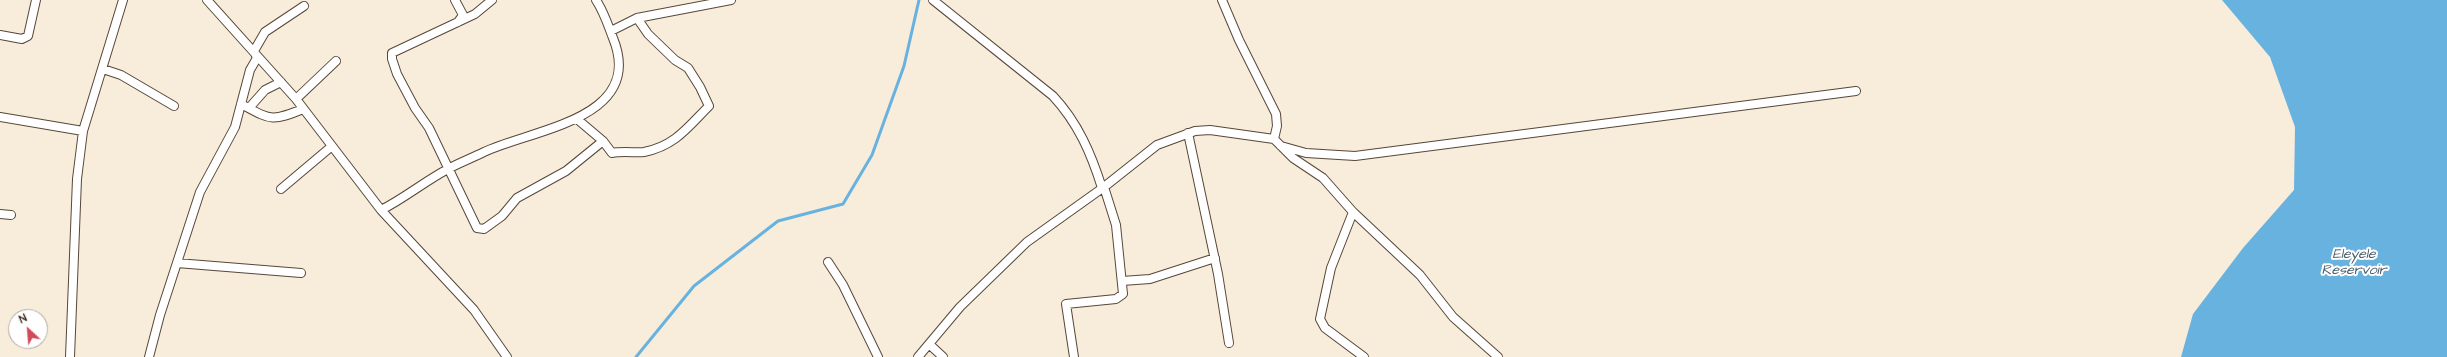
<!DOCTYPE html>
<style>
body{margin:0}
#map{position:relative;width:2447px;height:357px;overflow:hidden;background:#f8ecdb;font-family:"Architects Daughter",sans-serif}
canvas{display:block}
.north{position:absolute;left:8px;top:309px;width:40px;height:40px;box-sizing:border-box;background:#fff;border:1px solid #b1aaa5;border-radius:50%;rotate:334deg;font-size:11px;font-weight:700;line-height:16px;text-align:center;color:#3b2a1e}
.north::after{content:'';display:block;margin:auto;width:14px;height:18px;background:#d1495b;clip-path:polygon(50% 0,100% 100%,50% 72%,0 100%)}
</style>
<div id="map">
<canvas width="2447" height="357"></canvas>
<div class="north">N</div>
</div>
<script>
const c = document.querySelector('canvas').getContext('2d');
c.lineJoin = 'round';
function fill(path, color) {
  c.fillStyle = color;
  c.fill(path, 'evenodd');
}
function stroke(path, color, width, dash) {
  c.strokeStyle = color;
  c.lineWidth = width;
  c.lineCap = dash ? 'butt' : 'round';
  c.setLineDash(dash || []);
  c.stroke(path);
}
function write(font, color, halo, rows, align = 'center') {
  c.font = font + ' "Architects Daughter",sans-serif';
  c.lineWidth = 4;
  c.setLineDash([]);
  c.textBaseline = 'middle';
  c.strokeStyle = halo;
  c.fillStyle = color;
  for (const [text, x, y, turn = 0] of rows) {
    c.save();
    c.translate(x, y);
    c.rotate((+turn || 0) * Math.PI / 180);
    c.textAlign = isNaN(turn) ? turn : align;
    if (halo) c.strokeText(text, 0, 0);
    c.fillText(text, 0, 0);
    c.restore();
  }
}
fill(new Path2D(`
 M2222 0H2447V357H2181L2193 314 2243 248 2294 190 2295 127 2270 57Z`), '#68b2e0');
stroke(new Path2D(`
 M636 357 694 286 778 221 843 204 872 155 904 66 919 0`), '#68b2e0', 3);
const minor = new Path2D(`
 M207 0 296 99 381 210C405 198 425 181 448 169 459 163 472 158 484 152 533 129 646 119 613 38 608 25 604 12 596 0
 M455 0 463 15 458 22
 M492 0 475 14 392 53V59L397 74 415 108 429 128 477 228 484 229 502 216 517 198 566 171 603 141 577 119
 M933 0 1053 96C1078 123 1091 153 1102 188
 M1222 0 1239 40 1276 114 1277 126 1274 139
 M611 31 637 18
 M0 35 22 39 28 36 36 0
 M103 69 121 75 174 106
 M296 99 336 61
 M241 104C271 120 271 122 303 109
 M249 108 265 90 281 82
 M0 117 83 131
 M1188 133 1218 274 1229 343
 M603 141 612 153C622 151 637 153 644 152 675 146 688 127 709 106L700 87 688 68 675 60 648 34 637 18 731 0
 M1281 146 1306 153 1355 156 1856 91
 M281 189 332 146
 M381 210 474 310 507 357
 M1353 212 1331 268 1320 319 1325 328 1364 357
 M0 214 11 215
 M828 262 843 285 878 357
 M177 263 301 273
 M1122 281 1150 279 1215 258
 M929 344 943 357
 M70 357 77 179 83 131 123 0
 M149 357 160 315 200 192 235 127 250 70 257 58 254 51 265 32 304 6
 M918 357 960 307 1027 242 1104 187 1157 145 1195 131 1210 130 1274 139 1293 158 1323 178 1353 212 1420 275 1453 317 1498 357
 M1074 357 1066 304 1116 299 1123 294 1116 225 1104 187`);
stroke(minor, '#57473a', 10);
stroke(minor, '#fff', 8);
write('italic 14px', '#4d606c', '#fff', [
 ["Eleyele",2354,255],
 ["Reservoir",2354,271]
]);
</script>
